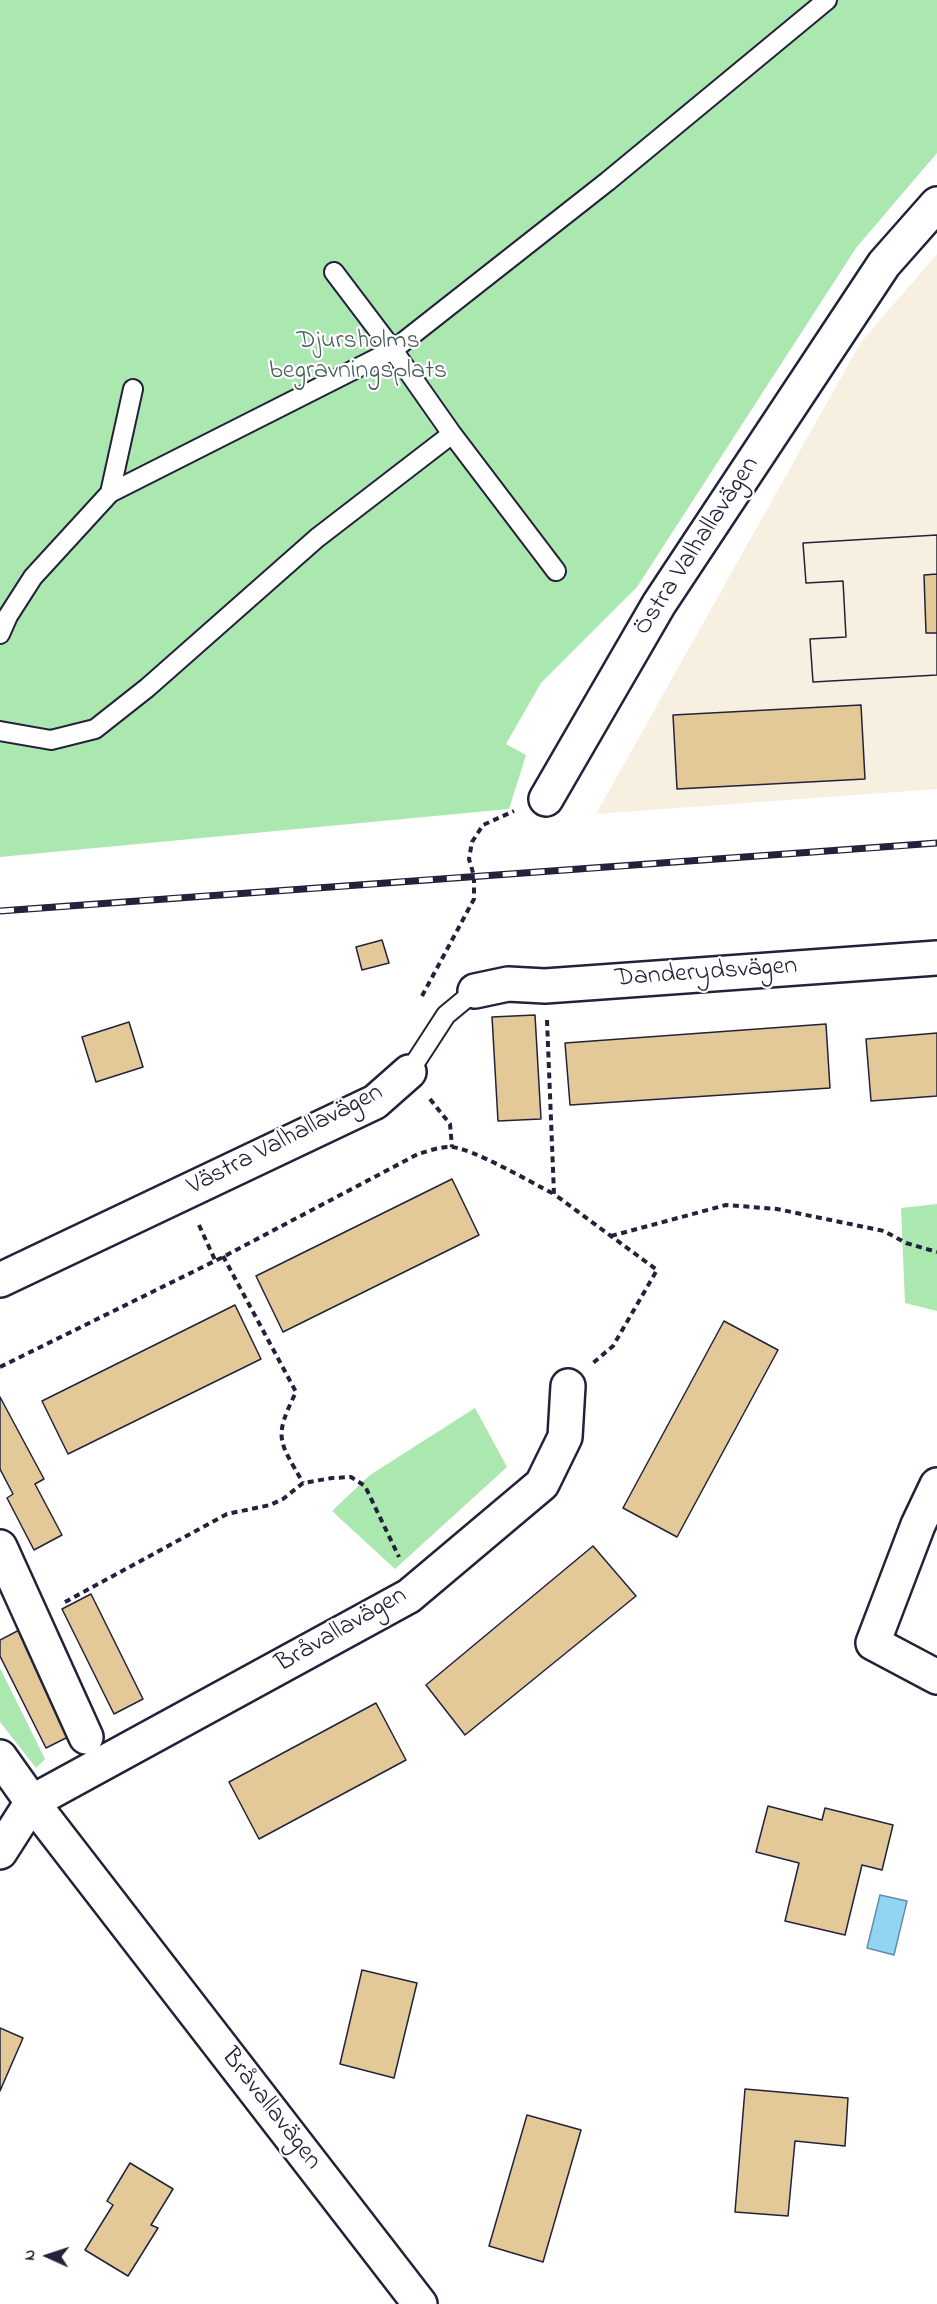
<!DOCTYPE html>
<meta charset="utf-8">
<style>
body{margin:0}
#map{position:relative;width:937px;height:2304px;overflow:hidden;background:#fff;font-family:"Indie Flower",sans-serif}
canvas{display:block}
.north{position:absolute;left:18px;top:2226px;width:60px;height:60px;-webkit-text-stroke:4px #fff;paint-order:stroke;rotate:273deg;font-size:16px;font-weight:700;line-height:24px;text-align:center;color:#22223b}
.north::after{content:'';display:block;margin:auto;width:21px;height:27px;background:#22223b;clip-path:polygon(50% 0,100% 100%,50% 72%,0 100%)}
</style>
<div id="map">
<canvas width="937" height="2304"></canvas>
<div class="north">N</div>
</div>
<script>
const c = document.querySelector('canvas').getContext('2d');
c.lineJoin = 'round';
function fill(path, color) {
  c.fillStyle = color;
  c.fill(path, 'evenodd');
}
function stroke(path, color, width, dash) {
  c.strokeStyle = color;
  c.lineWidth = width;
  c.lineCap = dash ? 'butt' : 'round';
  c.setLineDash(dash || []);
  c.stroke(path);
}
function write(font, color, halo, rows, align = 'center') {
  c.font = font + ' "Indie Flower",sans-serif';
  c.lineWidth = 4.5;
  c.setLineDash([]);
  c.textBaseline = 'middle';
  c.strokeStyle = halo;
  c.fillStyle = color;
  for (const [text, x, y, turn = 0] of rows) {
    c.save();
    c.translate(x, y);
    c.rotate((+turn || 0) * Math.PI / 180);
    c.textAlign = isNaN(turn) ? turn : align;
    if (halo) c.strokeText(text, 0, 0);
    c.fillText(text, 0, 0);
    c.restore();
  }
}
fill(new Path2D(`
 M937 254V789L596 814 861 342Z`), '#f7efe0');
fill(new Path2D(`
 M0 0H937V153L856 248 637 587 541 683 506 744 526 755 509 809 0 857Z
 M937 1204V1311L905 1303 901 1208Z
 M475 1408 507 1467 395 1569 332 1511 370 1475Z
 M0 1668 45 1759 36 1768 0 1722Z`), '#abe8af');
const water = new Path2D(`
 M880 1895 907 1901 894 1955 867 1948Z`);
fill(water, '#92d5f3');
stroke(water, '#658da9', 1.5);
const building = new Path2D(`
 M937 535V574L924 575 926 633H937V675L813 682 810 639 846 637 843 581 806 583 803 543Z
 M937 535V675L813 682 810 639 846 637 843 581 806 583 803 543Z
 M861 705 865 779 677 789 673 715Z
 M382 940 389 963 362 970 356 947Z
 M535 1015 541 1119 498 1121 492 1017Z
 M129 1022 143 1067 96 1082 82 1037Z
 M826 1024 830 1088 570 1105 565 1043Z
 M937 1033V1096L871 1101 866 1039Z
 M452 1179 479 1235 283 1332 256 1276Z
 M235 1305 261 1359 68 1454 42 1401Z
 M724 1321 778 1350 677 1537 623 1508Z
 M0 1397 44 1479 35 1484 62 1535 34 1550 7 1498 13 1494 0 1469Z
 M593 1546 636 1596 465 1735 426 1685Z
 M91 1594 143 1699 114 1714 62 1609Z
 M23 1628 76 1733 46 1748 0 1656V1640Z
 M376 1703 406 1760 259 1839 229 1782Z
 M768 1806 822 1820 825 1808 893 1825 882 1870 862 1865 845 1935 785 1921 799 1863 756 1852Z
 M362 1970 417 1983 394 2078 340 2064Z
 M0 2028 23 2038 0 2091Z
 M745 2089 848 2098 845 2146 795 2141 788 2216 735 2212Z
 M527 2115 581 2130 543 2262 489 2246Z
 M130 2163 173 2189 151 2225 158 2228 128 2276 85 2250 113 2205 107 2201Z`);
fill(building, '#e3c998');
stroke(building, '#22223b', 1.5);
const lane = new Path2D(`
 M334 272 393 350 452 434 556 571
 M110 493 133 389
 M0 634 8 616 33 577 110 493 393 350 608 181 827 0
 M0 731 51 740 95 729 147 688 317 538 452 434
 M409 1072 446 1015 475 991`);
const street = new Path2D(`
 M546 799 659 604 884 264 937 204
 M475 991 508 984 545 986 937 958
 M0 1280 375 1102 409 1072
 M937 1485 918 1525 873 1643 937 1677
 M0 1547 86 1737
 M0 1852 32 1802 409 1596 542 1484 565 1437 568 1386`);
const secondary = new Path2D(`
 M0 1757 32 1802 420 2304`);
stroke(lane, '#22223b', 22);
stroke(street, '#22223b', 38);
stroke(secondary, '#22223b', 38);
stroke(new Path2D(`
 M422 996 474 899V876L469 859 472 842 483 825 514 811
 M547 1020 554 1194 657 1270 613 1346 593 1363
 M430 1099 450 1124 452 1147
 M199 1225 215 1260
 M611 1236 726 1205 777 1209 884 1231 906 1243 937 1252
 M223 1256 296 1392C273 1439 279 1440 303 1483
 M0 1367 221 1258 418 1154C428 1151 439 1147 450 1147 471 1147 532 1183 554 1194
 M65 1602 227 1514 270 1505 283 1499 303 1483 332 1478 351 1477 365 1486 399 1557`), '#22223b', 4, [6, 4.5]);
stroke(lane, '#fff', 18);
stroke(street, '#fff', 33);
stroke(secondary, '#fff', 33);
const rail = new Path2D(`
 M0 911 937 843`);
stroke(rail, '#22223b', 7);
stroke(rail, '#fff', 4.5, [14]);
write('26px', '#4b5d5e', '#fff', [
 ["Djursholms",358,343],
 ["begravningsplats",358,373]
]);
write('26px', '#22223b', '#fff', [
 ["Östra Valhallavägen",698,547,-57],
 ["Danderydsvägen",706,974,-4],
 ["Västra Valhallavägen",286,1141,-27],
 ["Bråvallavägen",342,1631,-30],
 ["Bråvallavägen",270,2110,52]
]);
</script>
